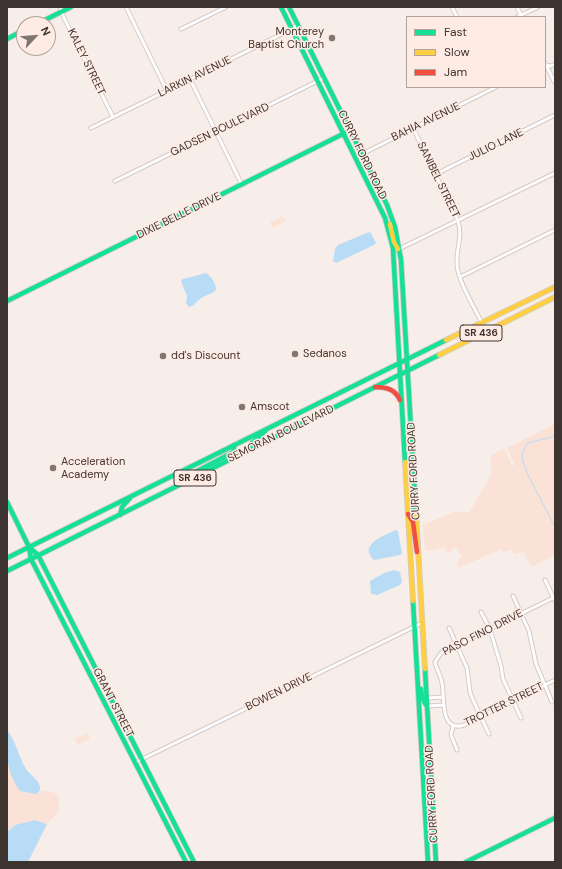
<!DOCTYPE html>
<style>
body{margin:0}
#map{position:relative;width:562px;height:869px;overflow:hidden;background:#f8eee9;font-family:"DM Sans",sans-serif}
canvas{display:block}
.frame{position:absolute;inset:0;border:8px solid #3e3531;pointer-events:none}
.legend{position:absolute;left:406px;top:16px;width:140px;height:72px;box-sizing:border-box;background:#feebe3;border:1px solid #b1a29c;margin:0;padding:5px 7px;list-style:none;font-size:12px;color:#3e3531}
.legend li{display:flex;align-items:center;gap:8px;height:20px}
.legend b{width:20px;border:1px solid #b1a29c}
.north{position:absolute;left:16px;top:16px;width:40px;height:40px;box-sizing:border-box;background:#feebe3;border:1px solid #b1a29c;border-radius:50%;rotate:64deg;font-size:11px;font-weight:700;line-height:16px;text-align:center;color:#3e3531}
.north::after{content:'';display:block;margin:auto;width:14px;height:18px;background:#7f7671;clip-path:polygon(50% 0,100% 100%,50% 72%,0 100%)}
</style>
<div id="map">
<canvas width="562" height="869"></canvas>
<div class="frame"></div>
<ul class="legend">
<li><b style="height:5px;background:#16e098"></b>Fast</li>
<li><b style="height:5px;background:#ffcf43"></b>Slow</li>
<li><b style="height:5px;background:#f24e42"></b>Jam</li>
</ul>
<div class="north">N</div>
</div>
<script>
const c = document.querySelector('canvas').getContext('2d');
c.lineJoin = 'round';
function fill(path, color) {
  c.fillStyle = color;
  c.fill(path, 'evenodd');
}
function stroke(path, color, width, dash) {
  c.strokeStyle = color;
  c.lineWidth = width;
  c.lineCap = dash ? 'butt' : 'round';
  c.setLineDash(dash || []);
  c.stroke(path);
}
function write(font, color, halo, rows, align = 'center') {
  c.font = font + ' "DM Sans",sans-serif';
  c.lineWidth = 3;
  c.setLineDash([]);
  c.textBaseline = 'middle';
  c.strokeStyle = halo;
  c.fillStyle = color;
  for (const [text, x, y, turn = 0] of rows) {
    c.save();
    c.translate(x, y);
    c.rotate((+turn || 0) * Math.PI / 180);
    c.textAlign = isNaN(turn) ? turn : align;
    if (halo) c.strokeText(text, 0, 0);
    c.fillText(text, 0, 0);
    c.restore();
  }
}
fill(new Path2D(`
 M283 216 286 221 273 228 270 222Z
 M555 424V555L531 567 524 552 515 554 512 550H508L503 553 501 549 459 568 457 565 458 561 462 557 455 547 452 549 450 553 447 552 443 547 431 551 426 550 424 543 423 525 456 511 469 513 492 473 490 457 504 448 512 465 515 466 507 448Z
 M87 733 90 738 78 745 75 739Z
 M7 765 36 794 44 790 58 794 59 811 47 824 35 820 15 825 7 832Z`), '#fbe2d6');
fill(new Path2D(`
 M369 232 371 233 376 243 374 245 336 263 333 261 335 249 338 245Z
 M206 273C211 276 216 283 216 290 211 295 204 295 199 300 194 303 195 306 189 307L186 303 187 296 181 281 183 279Z
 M396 530 398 531 402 553 400 555 374 560C357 545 385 535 396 530Z
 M394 570 400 572 402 582 400 585 377 595 371 594 370 581 384 573Z
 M7 730C15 739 19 757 25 767 28 774 39 779 40 787 41 791 38 792 36 794L20 791C5 769 7 755 7 730Z
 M35 820 47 824 28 862H7V832L15 825Z`), '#b9dcf6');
stroke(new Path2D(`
 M555 436 528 443 523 451 522 459 528 475 555 527`), '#b9dcf6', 1);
const street = new Path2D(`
 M60 7 64 18 113 117
 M126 7 167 91
 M452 7 457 17
 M517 7 521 15
 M517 17 538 7
 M181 29 226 7
 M545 63 555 83
 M545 65 551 66 555 64
 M190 79 242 185
 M91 128 292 29 297 25
 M413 128 458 221C463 237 456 248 457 264 457 279 475 309 482 323
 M356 157 496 87
 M436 174 555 115
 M115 181 324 78
 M399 249 555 173
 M460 277 555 230
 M545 580 555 601
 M513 596 529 631 536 664 552 702
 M553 598 441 653 435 662C436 669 441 675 442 683 445 696 439 733 464 725L555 680
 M481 612 490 629 501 666 503 679 521 718
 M449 628 467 668 470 692 473 700 489 734
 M427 698 443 697
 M427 706 444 705
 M453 726 451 735 457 750
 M136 762 422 623`);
const fast = new Path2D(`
 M281 7 385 218 393 248 405 462
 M289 7 387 205 395 227 401 260 416 513
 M37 24 71 7
 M7 39 24 30
 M7 301 347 132
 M251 449V444L266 430
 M175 487 180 480 230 454 234 451V445
 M410 497 411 505 416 511
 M7 502 29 547 31 559 186 862
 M120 515 122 507 130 498
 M29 547 38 555 194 862
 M7 558 446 340
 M7 571 439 355
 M413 601 428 862
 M425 669 436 862
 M421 689 422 697 426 705
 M466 862 555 818`);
const slow = new Path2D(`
 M390 224 394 242 398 249
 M446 340 555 287
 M439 355 555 297
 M405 462 413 601
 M416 513 425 669`);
const jam = new Path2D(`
 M375 387C386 387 395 389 400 400
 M408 514 413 522 417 552`);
stroke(street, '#d3cbc7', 5);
stroke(fast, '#d3cbc7', 6);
stroke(slow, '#d3cbc7', 6);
stroke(jam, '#d3cbc7', 6);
stroke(street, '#fefcfc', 3);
stroke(fast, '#16e098', 4.5);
stroke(slow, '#ffcf43', 4.5);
stroke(jam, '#f24e42', 4.5);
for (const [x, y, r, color] of [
 [332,38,4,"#7f7671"],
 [295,354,4,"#7f7671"],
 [163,356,4,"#7f7671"],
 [242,407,4,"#7f7671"],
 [53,468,4,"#7f7671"]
]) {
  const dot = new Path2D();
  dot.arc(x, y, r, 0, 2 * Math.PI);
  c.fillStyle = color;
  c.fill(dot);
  stroke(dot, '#feebe3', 1.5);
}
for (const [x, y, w] of [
 [481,333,42],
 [195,478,42]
]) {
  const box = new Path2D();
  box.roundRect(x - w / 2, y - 8, w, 16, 3);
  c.fillStyle = '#feebe3';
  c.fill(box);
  stroke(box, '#3e3531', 1);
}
write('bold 10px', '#3e3531', null, [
 ["SR 436",481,333],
 ["SR 436",195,478]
]);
write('11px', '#3e3531', '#feebe3', [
 ["Monterey",324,32,"right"],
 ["Baptist Church",324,45,"right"],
 ["Sedanos",303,354],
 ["dd's Discount",171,356],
 ["Amscot",250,407],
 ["Acceleration",61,462],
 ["Academy",61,475]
], 'left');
write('11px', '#3e3531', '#feebe3', [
 ["KALEY STREET",86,62,64],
 ["LARKIN AVENUE",195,77,-26],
 ["BAHIA AVENUE",426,122,-26],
 ["GADSEN BOULEVARD",220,130,-26],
 ["JULIO LANE",496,145,-26],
 ["CURRY FORD ROAD",362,155,64],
 ["SANIBEL STREET",438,180,64],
 ["DIXIE BELLE DRIVE",179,216,-26],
 ["SEMORAN BOULEVARD",281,434,-26],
 ["CURRY FORD ROAD",414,471,-93],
 ["PASO FINO DRIVE",483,633,-27],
 ["BOWEN DRIVE",279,692,-26],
 ["GRANT STREET",113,703,63],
 ["TROTTER STREET",504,705,-26],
 ["CURRY FORD ROAD",432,794,-93]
]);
</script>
